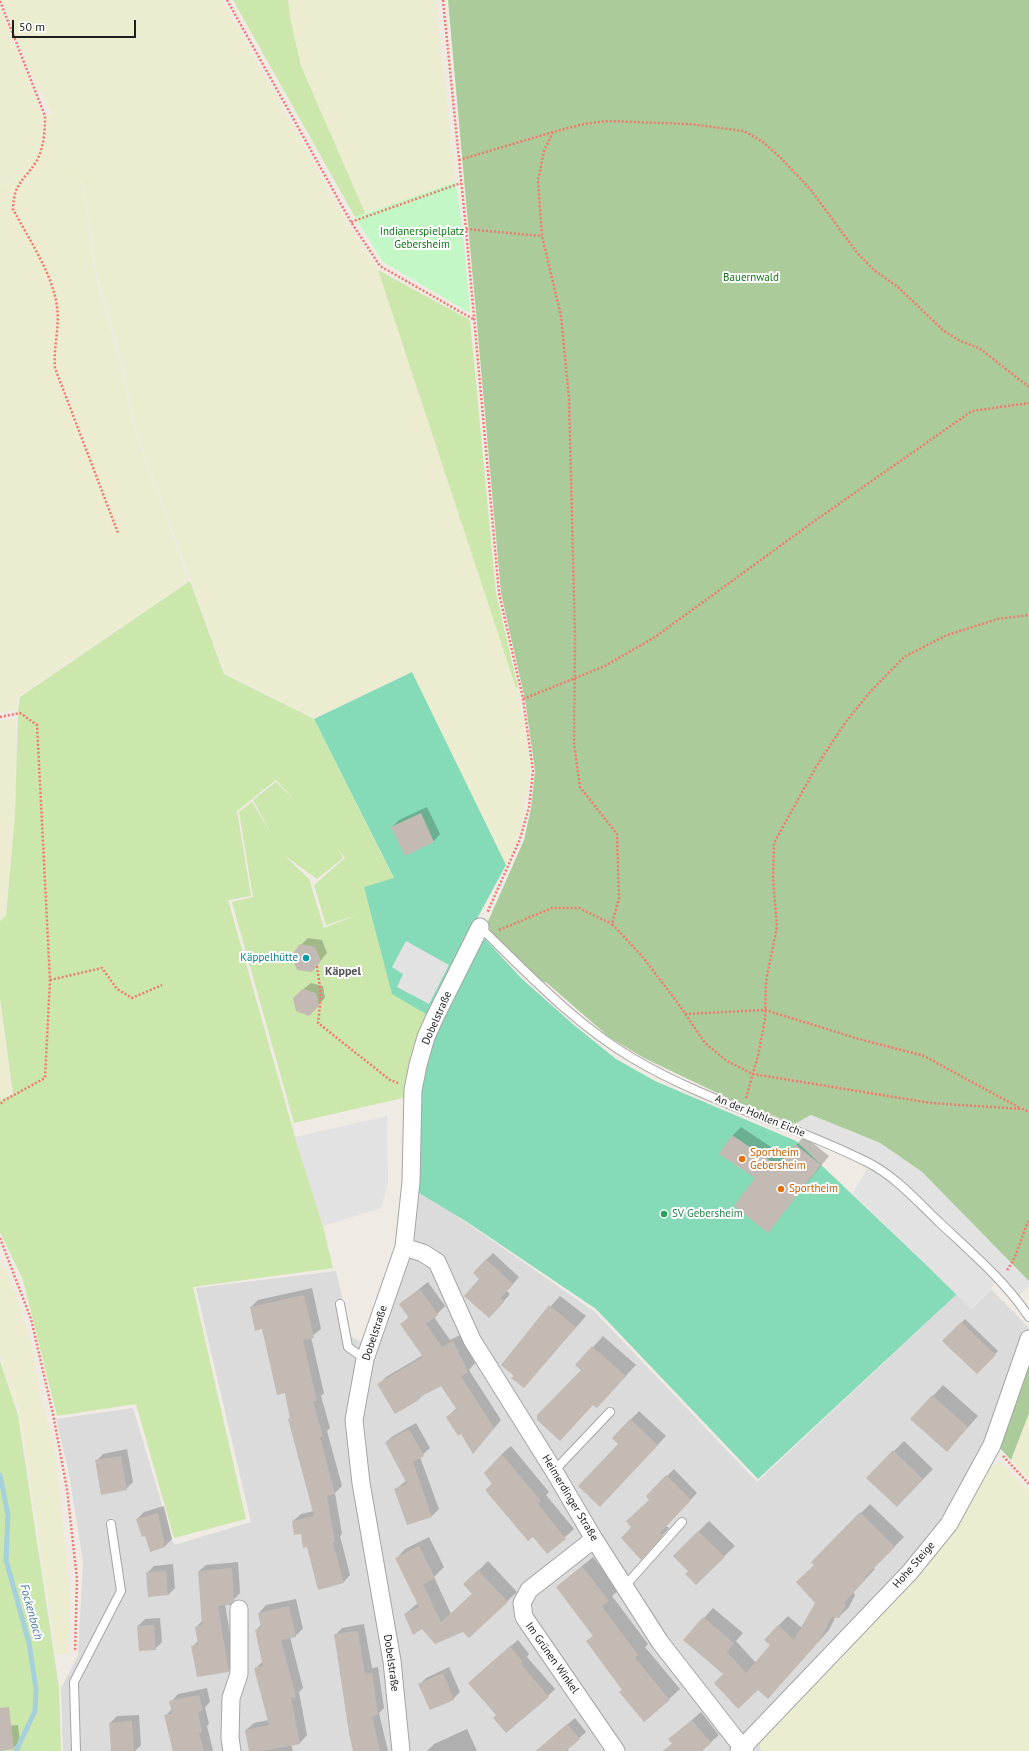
<!DOCTYPE html>
<meta charset="utf-8">
<style>
body{margin:0}
#map{position:relative;width:1029px;height:1751px;overflow:hidden;background:#efebe4;font-family:"PT Sans",sans-serif}
canvas{display:block}
.scale{position:absolute;left:12px;top:20px;width:124px;height:18px;box-sizing:border-box;border:2px solid #1e1e1e;border-top:0;padding-left:5px;font-size:12px;line-height:14px;white-space:nowrap;color:#1e1e1e;-webkit-text-stroke:3px #fff;paint-order:stroke}
</style>
<div id="map">
<canvas width="1029" height="1751"></canvas>
<div class="scale">50 m</div>
</div>
<script>
const c = document.querySelector('canvas').getContext('2d');
c.lineJoin = 'round';
function fill(path, color) {
  c.fillStyle = color;
  c.fill(path, 'evenodd');
}
function stroke(path, color, width, dash) {
  c.strokeStyle = color;
  c.lineWidth = width;
  c.lineCap = dash ? 'butt' : 'round';
  c.setLineDash(dash || []);
  c.stroke(path);
}
function write(font, color, halo, rows, align = 'center') {
  c.font = font + ' "PT Sans",sans-serif';
  c.lineWidth = 4;
  c.setLineDash([]);
  c.textBaseline = 'middle';
  c.strokeStyle = halo;
  c.fillStyle = color;
  for (const [text, x, y, turn = 0] of rows) {
    c.save();
    c.translate(x, y);
    c.rotate((+turn || 0) * Math.PI / 180);
    c.textAlign = isNaN(turn) ? turn : align;
    if (halo) c.strokeText(text, 0, 0);
    c.fillText(text, 0, 0);
    c.restore();
  }
}
fill(new Path2D(`
 M416 1191 441 1205 595 1312 757 1482 957 1294 972 1309 991 1289 1029 1328V1355L996 1444 991 1466 952 1535 917 1578 761 1739 760 1748 762 1751H63L61 1688 78 1656 83 1562 69 1474 56 1419 133 1408 174 1545 251 1522 196 1288 336 1271 351 1337 378 1349 408 1258Z`), '#dcdbdb');
fill(new Path2D(`
 M2 0H222L347 222 378 270 516 688H518L531 771 521 825 518 839 506 865 412 672 314 719 225 673 144 453 132 413 126 376 97 274 85 191 58 126 84 191 95 274 124 377 130 412 143 453 189 581 19 696 16 710 0 713V188L11 181 25 162 10 181 0 187V6L43 117 36 119 52 114 35 82Z
 M288 0H436L456 182 365 213 301 66 291 22Z
 M16 718 15 815 5 916 0 920V721Z
 M0 1005 12 1093 0 1099Z
 M0 1260 16 1293 33 1349 37 1380 55 1449 69 1580 70 1623 67 1654 56 1655 20 1414 0 1356Z
 M1029 1413V1479L1011 1460Z
 M998 1462 1003 1464 1029 1491V1751H762L760 1748 761 1739 917 1578 952 1535 991 1466Z`), '#ecedd0');
fill(new Path2D(`
 M233 0H288L291 22 301 66 365 213 355 217Z
 M378 270 470 320 496 593 518 688H516Z
 M190 581 224 674 314 719 394 879 364 887 370 909 431 1017 407 1097 294 1123 232 902 253 897 239 812 252 802 272 835 253 800 276 782 297 803 276 780 237 811 251 896 228 900 295 1137 323 1226 333 1268 193 1287 246 1519 174 1538 136 1404 57 1416 23 1280 0 1232V1100L13 1094 0 998V921L6 916 15 815 18 709 20 697ZM339 850 345 858 314 885 326 925 357 915 324 928 309 879 284 855 317 879 343 858Z
 M0 1361 18 1415 59 1688 61 1751H0Z`), '#cbe7ac');
fill(new Path2D(`
 M448 0H1029V1282L922 1172 880 1143 811 1115 795 1124 732 1100 644 1058 609 1037 547 983 536 979 486 926 524 840 531 808 535 771 525 700 501 593Z
 M1029 1355V1413L1011 1460 996 1444Z`), '#abcc9a');
fill(new Path2D(`
 M456 182 463 234 470 313 383 262 355 217Z`), '#c3f7c5');
fill(new Path2D(`
 M412 672 506 865 473 926 431 1017 392 994 364 887 394 878 314 719Z
 M484 938 522 979 574 1025 616 1059 655 1081 796 1141 957 1294 758 1479 596 1309 467 1222 416 1191 419 1077 460 976Z`), '#85dbb7');
fill(new Path2D(`
 M406 941 449 965 429 1004 397 987 403 974 392 967Z
 M811 1115 880 1143 922 1172 1029 1281V1285L1017 1298 1000 1279 971 1309 853 1193 870 1164 795 1124Z
 M387 1116 388 1183 381 1208 323 1226 295 1137Z`), '#e2e2e2');
fill(new Path2D(`
 M427 807 440 834 434 841 406 854 392 827 399 820Z
 M308 938 322 940 327 953 312 971 301 945Z
 M311 983 323 986 325 998 309 1014 301 991Z
 M741 1127 786 1157 804 1136 829 1156 768 1231 757 1178 732 1136Z
 M493 1253 519 1277 507 1291 510 1294 496 1310 481 1279 486 1260Z
 M428 1282 445 1306 434 1317 450 1340 460 1335 475 1363 469 1370 501 1420 480 1445 461 1433 447 1417 457 1408 441 1385 424 1394 419 1399 379 1384 386 1377 423 1355 401 1324 409 1317 400 1304Z
 M312 1288 321 1329 311 1337 324 1393 321 1396 330 1428 327 1431 342 1486 335 1493 342 1534 340 1536 350 1575 343 1583 308 1546 302 1532 293 1521 301 1514 314 1511 289 1419 291 1418 285 1392 263 1328 251 1307 258 1300Z
 M560 1296 586 1316 524 1387 515 1375 527 1333Z
 M965 1319 998 1351 977 1373 944 1341Z
 M603 1336 636 1365 597 1407 594 1404 582 1370 577 1365Z
 M943 1385 978 1416 947 1451 933 1396Z
 M639 1411 666 1436 609 1497 619 1444 613 1438Z
 M416 1423 430 1448 420 1457 439 1509 432 1516 408 1524 396 1489 406 1481 386 1442 393 1436Z
 M904 1441 933 1469 907 1496 894 1451Z
 M511 1446 549 1492 546 1495 574 1529 547 1553 533 1536 486 1490 492 1483 502 1454Z
 M127 1449 133 1482 126 1489 96 1461 103 1454Z
 M674 1469 697 1493 666 1526 669 1528 647 1552 633 1527 650 1499 647 1496Z
 M870 1504 904 1537 873 1568 875 1569 853 1592 855 1595 849 1607 839 1617 836 1616 829 1630 777 1688 758 1689 724 1674 704 1618 713 1608 743 1633 736 1641 756 1663 771 1645 778 1626 788 1616 802 1628 816 1603V1565L813 1562Z
 M164 1506 172 1539 165 1546 146 1535 137 1519 144 1512Z
 M709 1521 735 1546 696 1583 689 1571 674 1556Z
 M429 1537 444 1567 434 1577 451 1614 473 1593 474 1575 488 1561 517 1592 469 1637 463 1630 422 1628 405 1614 418 1603 396 1559 405 1549Z
 M593 1557 619 1590 612 1596 648 1644 645 1647 680 1689 645 1721 587 1641 594 1635 557 1587Z
 M238 1562 240 1593 230 1604H225L235 1664 228 1671 192 1647 199 1640 196 1627 203 1620 199 1571 206 1565Z
 M173 1564 175 1588 168 1595 147 1573 154 1566Z
 M296 1599 303 1629 295 1636 290 1637 303 1688 299 1692 307 1735 300 1743 291 1744 293 1751H251L246 1730 254 1723 269 1720 256 1668 263 1661 256 1630 262 1624 259 1613 266 1605Z
 M160 1618 162 1642 155 1649 138 1626 145 1619Z
 M364 1624 372 1668 378 1667 384 1708 379 1713 388 1751H354L335 1635 342 1628Z
 M518 1640 529 1654 527 1657 555 1689 548 1696 498 1715 476 1676Z
 M449 1667 460 1692 453 1699 420 1684 426 1678Z
 M207 1688 210 1702 205 1707 209 1724 207 1726 213 1751H173L165 1716 172 1709 171 1702 178 1694Z
 M701 1712 719 1735 702 1750 703 1751H663L673 1743 670 1739Z
 M139 1715 141 1745 135 1751H112L110 1723 117 1716Z
 M575 1718 586 1732 567 1749 569 1751H536Z
 M18 1725 20 1742 13 1748 0 1751V1727Z
 M467 1729 477 1751H427L434 1744Z`), '#0003');
stroke(new Path2D(`
 M0 1475 8 1515 6 1560 29 1643 36 1689 35 1711 16 1751`), '#a6d1db', 5);
fill(new Path2D(`
 M421 813 434 842 405 856 391 827Z
 M300 944 315 947 321 961 312 972 297 970 291 956Z
 M303 989 316 993 319 1006 309 1016 296 1011 293 998Z
 M732 1135 778 1166 795 1144 821 1165 768 1233 734 1206 755 1178 719 1154Z
 M486 1259 513 1284 501 1298 504 1302 489 1318 464 1296 479 1279 473 1273Z
 M420 1289 438 1315 426 1324 442 1347 453 1341 468 1372 461 1376 494 1428 473 1454 461 1434 458 1436 446 1417 457 1410 441 1386 418 1398 419 1400 395 1414 377 1384 423 1357 400 1324 409 1318 399 1304Z
 M304 1295 314 1338 303 1340 317 1401 313 1402 323 1436 320 1437 335 1494 327 1496 335 1542 333 1543 344 1583 318 1590 307 1547 303 1548 301 1534 294 1535 292 1521 314 1516 288 1419H290L285 1393 277 1395 262 1329 255 1331 250 1307Z
 M549 1305 576 1327 524 1388 511 1378 514 1376 501 1365Z
 M961 1322 996 1355 977 1374 942 1341Z
 M592 1346 626 1376 597 1408 593 1405 560 1441 537 1420V1415L581 1370 575 1365Z
 M932 1395 968 1427 947 1452 910 1419Z
 M630 1419 658 1445 600 1507 578 1486 618 1444 612 1438Z
 M409 1429 424 1456 413 1462 432 1517 407 1525 394 1489 407 1484 385 1442Z
 M893 1450 923 1479 897 1507 866 1478Z
 M502 1454 541 1501 538 1504 566 1539 547 1554 533 1537 528 1541 485 1490 492 1484 484 1473Z
 M121 1456 127 1490 101 1495 95 1460Z
 M666 1475 691 1500 660 1533 663 1536 641 1560 621 1538 631 1527 626 1521 649 1500 646 1496Z
 M860 1512 895 1547 864 1578 866 1579 844 1603 846 1605 839 1618 832 1617 819 1641 768 1699 758 1690 738 1709 714 1683 723 1674 683 1640 703 1617 734 1643 727 1652 746 1673 770 1645 764 1640 778 1625 794 1640 815 1603 796 1582 814 1565 811 1562Z
 M158 1513 165 1547 150 1552 145 1536 142 1537 136 1519Z
 M698 1531 725 1557 696 1585 685 1574 688 1571 673 1556Z
 M419 1546 435 1578 423 1584 441 1622 472 1594 463 1584 478 1570 508 1602 469 1638 463 1632 435 1644 422 1629 413 1635 404 1614 419 1607 395 1558Z
 M582 1566 609 1601 602 1606 638 1655 635 1658 670 1700 644 1722 619 1692 622 1690 586 1641 593 1636 556 1587Z
 M232 1568 234 1601 230 1605 218 1606 229 1672 197 1677 191 1646 198 1645 195 1627 202 1625 198 1571Z
 M166 1571 168 1595 148 1597 146 1572Z
 M289 1606 296 1637 281 1640 296 1697 291 1698 300 1744 262 1751H249L245 1730 269 1725 254 1668 263 1666 255 1630 261 1628 258 1613Z
 M154 1625 156 1650 139 1651 137 1626Z
 M358 1631 365 1674 372 1673 378 1715 372 1716 380 1751H353L349 1733 334 1634Z
 M510 1646 523 1662 521 1664 549 1697 506 1733 493 1718 496 1715 468 1683Z
 M443 1673 454 1700 430 1710 418 1684Z
 M199 1695 203 1711 198 1712 202 1732 199 1733 204 1751H173L164 1715 172 1714 169 1701Z
 M9 1707 14 1749 0 1751V1708Z
 M692 1720 711 1743 702 1751H663L672 1744 668 1739Z
 M132 1721 134 1751H111L109 1723Z
 M567 1724 580 1739 566 1751H536Z`), '#c3bab4');
const lane = new Path2D(`
 M480 927C528 974 576 1025 634 1059 708 1103 793 1124 869 1163 896 1177 918 1202 940 1223 972 1253 1005 1281 1029 1317
 M340 1304 348 1347 365 1359
 M554 1471 610 1412
 M625 1586 682 1522
 M76 1751 74 1682 121 1591 111 1524`);
const street = new Path2D(`
 M404 1247 423 1253 437 1262 472 1340 554 1471 594 1539 660 1642 745 1751
 M594 1539 529 1590 522 1603 524 1617 616 1751
 M232 1751 230 1738 231 1698 239 1674V1609
 M401 1751 392 1661 361 1483 354 1420 365 1359 404 1247 411 1182 413 1090 418 1065 426 1037 435 1017 480 927
 M739 1751 910 1572 949 1524 992 1445 1029 1339`);
stroke(lane, '#a5a5a5', 10);
stroke(street, '#a5a5a5', 19);
stroke(new Path2D(`
 M227 0 351 222 380 266 473 319
 M443 0 466 229 499 593 523 699 533 771 529 807 520 839 487 913
 M0 1 45 116C45 131 44 148 36 162 24 181 14 182 13 209 28 238 53 274 57 307 60 328 53 347 55 368L118 533
 M553 132 544 151 538 181 542 236 561 316 569 398 575 637 574 744 580 787 617 834 619 898 612 924 642 956 677 1002 705 1043 727 1061 753 1074 931 1103 1023 1109 1029 1112
 M459 160 553 132 584 124 608 121 689 124 744 131 763 142 781 158 811 190 858 254 874 270 898 287 944 331 960 341 979 348 1029 387
 M351 222 461 183
 M466 229 542 236
 M523 699 605 666 655 637 813 522 972 411 1029 403
 M0 717 20 713 37 725 50 980 45 1078 3 1101 0 1105
 M499 930 552 908H579L612 924
 M317 966 321 996 318 1023 390 1080 398 1083
 M50 980 102 968 117 989 132 998 162 985
 M685 1014 765 1010 859 1039 924 1056 1020 1108
 M746 1098 758 1056 765 1020 766 981 777 927 773 879 774 843 816 767 845 723 870 692 904 657 947 635 998 619 1029 615
 M0 1238 31 1319 53 1414 67 1489 77 1579 75 1652
 M1007 1270C1018 1256 1021 1236 1029 1220
 M1003 1456 1029 1484`), '#f4786f', 2.5, [2, 2]);
stroke(lane, '#fff', 8);
stroke(street, '#fff', 17);
for (const [x, y, r, color] of [
 [306,958,4,"#0f9aa8"],
 [742,1159,4,"#e8710a"],
 [781,1189,4,"#e8710a"],
 [664,1214,4,"#2e9e5b"]
]) {
  const dot = new Path2D();
  dot.arc(x, y, r, 0, 2 * Math.PI);
  c.fillStyle = color;
  c.fill(dot);
  stroke(dot, '#fff', 1.5);
}
write('11px', '#0f7815', '#fff', [
 ["Indianerspielplatz",422,232],
 ["Gebersheim",422,245],
 ["Bauernwald",751,278]
]);
write('11px', '#0d838f', '#fff', [
 ["Käppelhütte",298,958]
], 'right');
write('11px', '#1e1e1e', '#fff', [
 ["Dobelstraße",437,1018,-66],
 ["An der Hohlen Eiche",760,1116,22],
 ["Dobelstraße",375,1333,-72],
 ["Heimerdinger Straße",570,1498,59],
 ["Hohe Steige",914,1565,-49],
 ["Im Grünen Winkel",552,1658,55],
 ["Dobelstraße",391,1663,82]
]);
write('11px', '#c56008', '#fff', [
 ["Sportheim",750,1153],
 ["Gebersheim",750,1166],
 ["Sportheim",789,1189]
], 'left');
write('11px', '#27864d', '#fff', [
 ["SV Gebersheim",672,1214]
], 'left');
write('bold 12px', '#515151', '#fff', [
 ["Käppel",343,972]
]);
write('italic 12px', '#4b7aa2', '#fff', [
 ["Fockenbach",31,1612,75]
]);
</script>
